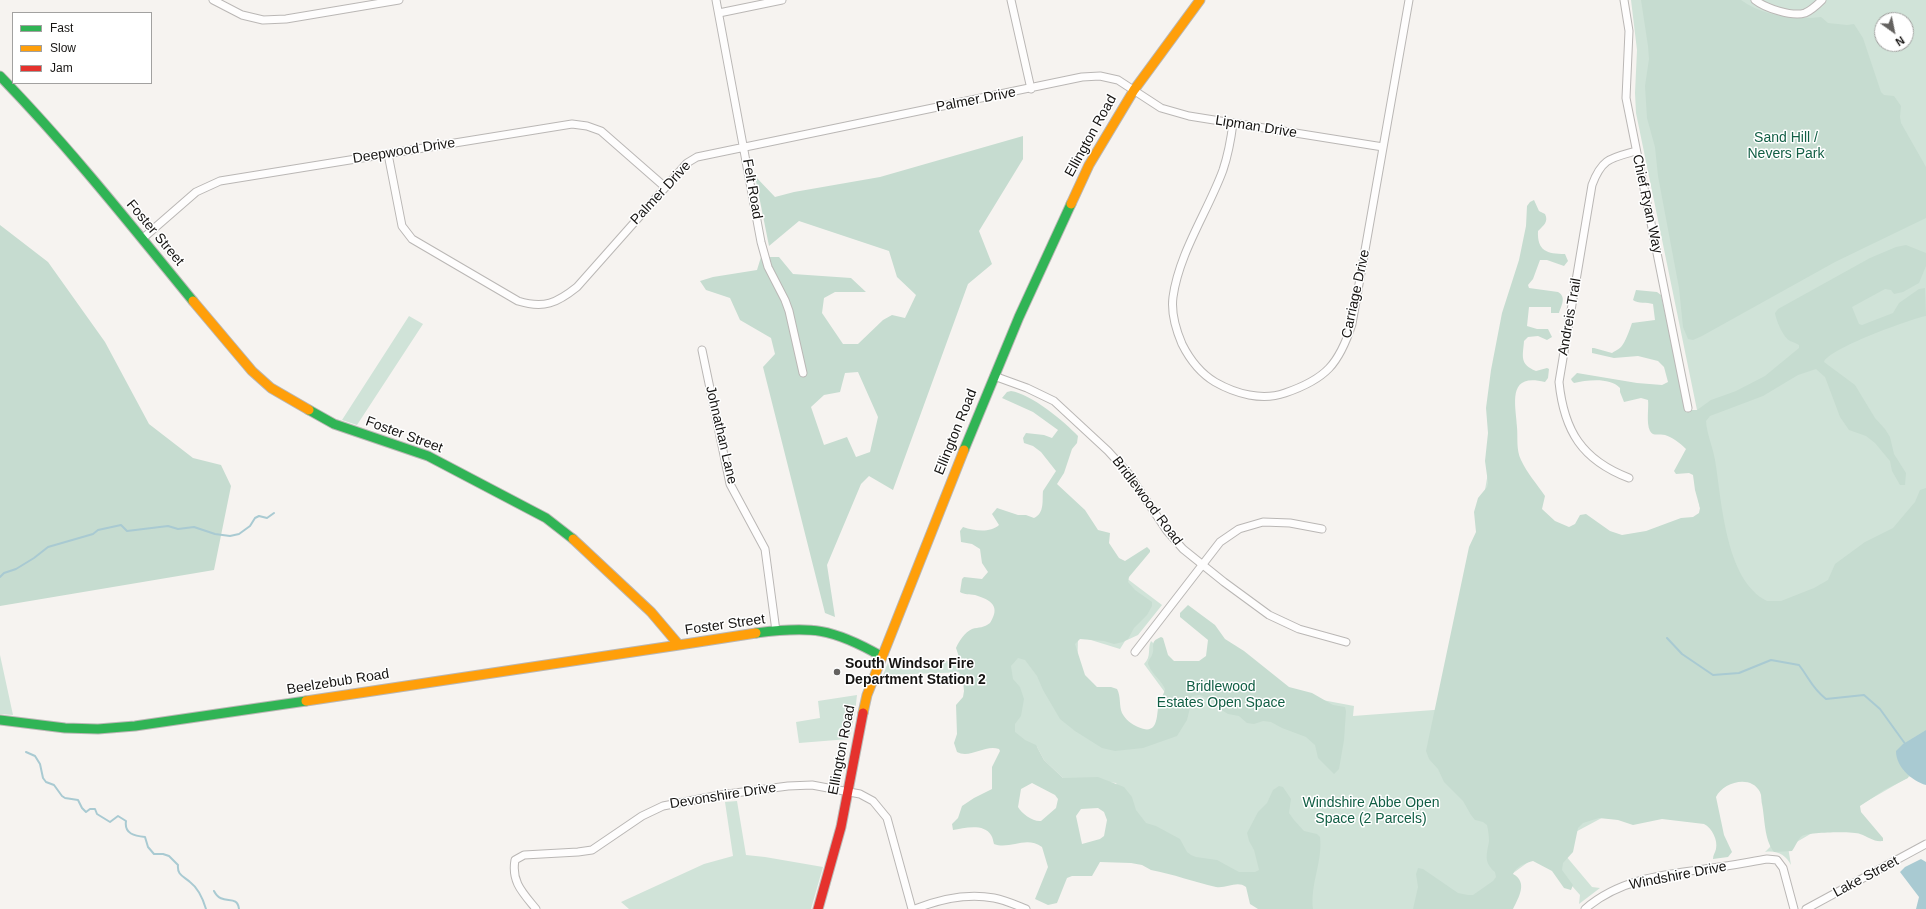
<!DOCTYPE html>
<style>
body{margin:0}
#map{position:relative;width:1926px;height:909px;overflow:hidden;background:#f6f3f0;font-family:Arial,sans-serif}
canvas{display:block}
.legend{position:absolute;left:12px;top:12px;width:140px;height:72px;box-sizing:border-box;background:#fff;border:1px solid #a2a1a0;margin:0;padding:5px 7px;list-style:none;font-size:12px;color:#161412}
.legend li{display:flex;align-items:center;gap:8px;height:20px}
.legend b{width:20px;border:1px solid #a2a1a0}
.north{position:absolute;left:1874px;top:12px;width:40px;height:40px;box-sizing:border-box;background:#fff;border:1px solid #a2a1a0;border-radius:50%;rotate:147deg;font-size:11px;font-weight:700;line-height:16px;text-align:center;color:#161412}
.north::after{content:'';display:block;margin:auto;width:14px;height:18px;background:#646260;clip-path:polygon(50% 0,100% 100%,50% 72%,0 100%)}
</style>
<div id="map">
<canvas width="1926" height="909"></canvas>
<ul class="legend">
<li><b style="height:5px;background:#30b455"></b>Fast</li>
<li><b style="height:5px;background:#ff9f0a"></b>Slow</li>
<li><b style="height:5px;background:#e5322d"></b>Jam</li>
</ul>
<div class="north">N</div>
</div>
<script>
const c = document.querySelector('canvas').getContext('2d');
c.lineJoin = 'round';
function fill(path, color) {
  c.fillStyle = color;
  c.fill(path, 'evenodd');
}
function stroke(path, color, width, dash) {
  c.strokeStyle = color;
  c.lineWidth = width;
  c.lineCap = dash ? 'butt' : 'round';
  c.setLineDash(dash || []);
  c.stroke(path);
}
function write(font, color, halo, rows, align = 'center') {
  c.font = font + ' Arial,sans-serif';
  c.lineWidth = 3;
  c.setLineDash([]);
  c.textBaseline = 'middle';
  c.strokeStyle = halo;
  c.fillStyle = color;
  for (const [text, x, y, turn = 0] of rows) {
    c.save();
    c.translate(x, y);
    c.rotate((+turn || 0) * Math.PI / 180);
    c.textAlign = isNaN(turn) ? turn : align;
    if (halo) c.strokeText(text, 0, 0);
    c.fillText(text, 0, 0);
    c.restore();
  }
}
fill(new Path2D(`
 M1631 0H1926V767L1788 847 1791 865C1786 855 1777 850 1765 852L1770 847 1771 842 1749 739 1555 843 1592 887 1600 888 1579 904 1580 895 1542 852 1464 909H1294L1224 867 1158 862 1116 783 1072 778H1063L1044 760 1037 747 978 745 969 672 883 675 889 660 986 662 1117 571 1162 605 1138 635 1125 641 1120 649 1078 636 1077 683 1148 737 1172 702 1144 664C1152 656 1147 649 1151 641L1192 681 1238 669 1317 699 1354 706 1353 716 1447 709 1494 438 1523 571 1705 535 1682 414 1697 410 1636 113 1635 93 1637 50ZM1882 20H1906V44H1882Z
 M409 316 423 324 357 425 342 420Z
 M0 655 13 715 0 714Z
 M857 695 855 713 849 739 799 743 796 722 820 718 818 701Z
 M737 801 746 855 765 857 823 867 811 909H629L621 902 704 864 733 856 725 802Z`), '#d0e3d8');
fill(new Path2D(`
 M1641 0H1741C1763 16 1794 20 1821 17L1828 23 1847 25 1854 24 1863 38 1881 92 1884 95 1894 96 1901 106 1900 117 1901 123 1926 167V218L1835 262 1702 336 1693 340 1688 339 1683 327 1679 288 1658 176 1655 147 1647 118 1645 86 1649 59 1648 46Z
 M1023 136V159L979 231 992 264 968 284 893 490 869 476 861 484 827 565 835 617 825 613 763 367 775 354 771 338 740 320 730 298 706 290 700 281 713 277 757 270 761 257H779L793 274 851 278 866 292H835L824 298 822 313 843 344H858L883 320 892 315 905 318 916 295 897 277 889 251 799 221 769 246 755 176 775 197 794 192 880 177ZM858 372 878 417 870 452 856 457 847 437 824 445 811 407 824 395 840 392 845 373Z
 M1534 200 1539 211 1545 214C1549 222 1543 226 1538 231 1537 251 1547 254 1565 254L1568 261 1564 266 1547 260H1540L1533 279 1528 285 1529 288 1558 292C1567 297 1561 306 1559 313H1551V307H1529L1527 326 1537 329H1548L1552 337 1547 340 1538 336 1528 337 1524 341C1523 356 1519 364 1536 371L1547 368 1549 369 1548 378 1545 382C1506 372 1516 405 1517 427 1518 439 1516 449 1521 460 1527 473 1537 484 1545 496L1542 509 1555 521 1569 527 1575 524 1580 515 1586 514 1610 531 1622 535 1646 531 1681 518 1693 517 1699 513 1700 508 1695 490 1693 475 1689 473 1676 474 1674 471 1686 449C1680 443 1672 437 1665 435 1660 433 1653 437 1650 431 1646 423 1649 407 1648 400L1641 398 1624 402 1620 392V388C1610 377 1587 380 1574 383L1572 381 1571 379 1577 373 1637 383 1662 385 1668 382 1664 367 1658 361 1638 356 1614 358 1592 353V348H1594L1612 353C1614 351 1618 350 1621 347 1625 343 1630 329 1632 323L1655 320 1653 304C1647 302 1638 304 1633 300L1636 290 1657 292 1661 295 1675 360 1691 410H1697L1711 400 1736 391 1765 376 1799 348V345C1796 343 1793 342 1790 341 1783 337 1776 320 1775 313L1778 309 1870 258 1896 247 1906 245 1926 253V266L1919 283 1903 292 1894 294 1891 290 1885 289 1852 307 1859 324 1862 325 1893 313 1899 303 1919 289 1925 288 1926 316C1910 319 1828 349 1824 362L1855 385 1875 418 1885 429 1890 437 1894 454 1906 473 1905 485H1900L1892 471 1890 461 1875 443 1866 436 1849 430 1840 417 1825 377 1816 369 1798 375 1763 396 1710 416 1706 421C1707 435 1713 447 1715 460 1722 501 1725 580 1767 601H1781L1814 588 1828 580 1835 564 1865 542 1893 528 1915 502 1920 490 1926 488V730L1903 744V770L1909 774 1908 778 1884 790 1860 806 1861 812 1883 838V841C1873 842 1869 837 1860 834 1854 831 1808 832 1802 836 1797 840 1796 846 1792 851L1774 852C1764 839 1765 819 1762 804 1761 800 1762 795 1760 792 1751 774 1723 782 1716 797L1724 835 1732 852 1728 857 1713 859C1713 855 1715 853 1716 849 1718 840 1712 828 1704 824L1662 819 1633 825 1618 820 1599 818 1583 823 1578 828 1573 852 1563 863 1562 870 1573 885 1571 890 1564 888 1552 871 1533 861C1526 863 1516 866 1513 874 1528 882 1519 897 1513 909H1413L1418 887 1416 874 1418 868 1423 869 1458 893 1468 895H1473L1493 881 1496 877 1495 872C1483 862 1487 854 1489 841 1489 836 1488 829 1487 825L1483 822 1475 820 1471 815 1463 801 1444 782 1438 769 1429 759 1426 751 1469 547 1476 532 1474 512 1478 498 1487 487 1488 483 1485 461 1488 433 1486 408 1491 370 1502 313 1519 260 1526 226 1527 206 1530 202Z
 M0 225 48 262 105 342 149 424 193 458 221 465 231 486 214 570 0 606Z
 M1011 391C1031 394 1064 421 1078 436L1077 443 1072 449 1064 473 1057 484 1085 510 1098 530 1110 533 1109 543 1119 558 1125 561 1147 547 1150 550V552L1129 577 1128 582 1135 590 1152 602V606L1147 615 1134 628 1128 639 1123 642 1114 644 1104 641 1080 639 1075 644 1085 675 1097 687H1111L1117 689C1121 696 1119 706 1122 713 1126 720 1131 724 1138 727 1160 737 1156 713 1159 703 1160 698 1164 695 1165 689 1162 681 1152 674 1149 666 1146 662 1151 658 1152 655 1156 647 1148 642 1161 637L1163 638 1168 655 1174 661H1199L1206 656 1208 640 1180 617V613L1188 605 1215 625 1225 639 1244 651 1289 687 1312 693 1333 705 1345 707 1346 711 1344 740 1339 769 1334 774 1318 758 1315 745 1306 737 1282 728 1271 722 1263 721 1254 724 1247 723 1239 716 1228 714 1217 707 1213 701 1200 695 1192 696 1189 699 1190 708 1187 720 1177 736 1143 748 1115 751 1102 748 1075 731 1060 719 1043 690 1037 676 1025 660 1018 658 1011 666 1013 679 1020 687 1024 699 1021 716 1015 724V732L1025 740 1036 745 1044 760 1063 778 1098 777 1124 787 1132 797 1136 810 1146 823 1156 826 1180 839 1187 852 1191 855 1196 857 1217 860 1239 872H1255L1259 870 1254 850 1249 841 1247 833 1258 812 1267 803 1273 790 1279 786 1283 787 1291 799 1289 813 1294 820 1304 831 1317 834 1320 837C1323 861 1310 884 1313 909H1258L1250 904 1246 887C1237 880 1226 889 1216 887 1194 882 1173 874 1151 870L1142 865 1131 863 1100 862 1092 876H1072L1067 878 1057 903 1048 905 1035 899 1048 867 1042 847C1026 835 1010 850 994 844 993 841 993 838 991 835 984 823 964 828 953 830L952 824 958 818 962 806 974 798 992 789V767L1000 751 999 749C985 744 970 759 957 752L954 743 957 734 956 705 963 697 964 691 963 681 958 670 959 657 956 648C959 641 965 632 972 629 979 627 984 628 990 623 1001 606 991 600 975 595 969 594 965 595 960 592L962 579 964 577 982 579 988 572 982 563 980 549 972 544 961 542 960 531 963 527C975 531 990 533 999 525L992 514 997 508 1018 515H1026L1034 518C1045 513 1042 500 1043 491L1056 471 1041 452 1033 446 1024 443 1023 438 1026 433 1044 435 1052 438 1058 430 1033 412 1002 398 1007 392ZM1032 783 1055 795 1058 799 1056 808 1041 821C1033 822 1022 814 1018 807L1021 789ZM1098 808 1104 812 1107 820 1104 836 1100 839 1082 844 1076 816 1081 809Z`), '#c6dcd0');
fill(new Path2D(`
 M1926 730V785C1912 781 1896 767 1896 751L1903 744Z
 M1921 859 1926 862V909H1916L1919 897 1900 872 1905 867Z`), '#a9cad2');
stroke(new Path2D(`
 M0 577 4 573 16 569 34 558 48 547 93 534 98 530 121 525 127 531 168 526 178 529 194 527 215 534 230 536 239 534 250 526 255 518 259 516 267 518 274 513
 M1667 638 1682 654 1713 675 1739 673 1771 660 1799 665C1810 679 1811 687 1826 699L1864 695 1880 709 1906 745
 M26 752 35 756 40 764 43 778 46 782 54 785 62 796 65 798 78 800 82 808 86 812 90 809H95L97 814 110 822 118 816 126 821C124 834 135 836 145 837L148 847 154 854H163L169 856 178 865C177 875 183 876 190 882 198 888 203 899 206 909
 M214 891C222 907 237 893 239 909`), '#a9cad2', 2);
const street = new Path2D(`
 M213 0 242 15 263 20 286 19 399 0
 M716 0 761 242 768 267 785 300 789 311 803 373
 M1011 0 1031 89
 M1624 0 1629 31 1626 98 1688 408
 M1755 0C1765 8 1792 17 1805 13 1812 10 1817 5 1822 0
 M719 13 782 0
 M1233 123C1231 139 1228 155 1223 170 1208 211 1179 253 1173 297 1171 312 1176 330 1182 344 1190 360 1200 373 1215 382 1236 394 1262 401 1285 393 1326 379 1339 364 1352 324L1409 0
 M388 154 402 226 412 239 518 301C544 309 557 303 577 287L687 163 697 157 1082 77 1100 76 1118 80 1161 108 1189 116 1383 147
 M142 239 196 192 220 181 572 124 587 126 601 131 665 187
 M702 350 730 484 765 549 776 631
 M994 376 1027 388 1054 401 1108 451 1128 473 1167 531 1183 549 1224 582 1269 615 1299 629 1346 642
 M1629 478C1582 460 1564 431 1559 382L1592 185C1602 158 1611 158 1636 151
 M1135 652 1220 542 1239 529 1263 522 1290 523 1322 529
 M536 909C523 893 511 882 515 860L524 855 578 852 592 850 642 816 663 806 720 795 788 786 812 785 860 794 873 801 887 818 912 909
 M915 909C940 899 967 893 994 898 1005 900 1016 905 1026 909
 M1585 909C1620 878 1668 874 1712 868 1730 866 1749 862 1767 859L1777 860 1783 868 1794 909
 M1806 909 1926 844`);
const fast = new Path2D(`
 M0 76C69 147 130 224 193 301
 M309 410 334 424 428 456 546 518 573 539
 M964 450 1019 317 1071 204
 M756 633C811 626 832 628 881 656
 M0 720 65 728 98 729 135 726 306 701`);
const slow = new Path2D(`
 M1071 204 1089 165 1134 90 1200 0
 M193 301 252 371 271 388 309 410
 M573 539 651 612 679 645 756 633
 M306 701 679 645
 M863 713 867 695 964 450`);
const jam = new Path2D(`
 M818 909 841 827 863 713`);
stroke(street, '#bab7b5', 9);
stroke(fast, '#bab7b5', 11);
stroke(slow, '#bab7b5', 11);
stroke(jam, '#bab7b5', 11);
stroke(street, '#fefdfd', 7);
stroke(fast, '#30b455', 9);
stroke(slow, '#ff9f0a', 9);
stroke(jam, '#e5322d', 9);
for (const [x, y, r, color] of [
 [837,672,4,"#646260"]
]) {
  const dot = new Path2D();
  dot.arc(x, y, r, 0, 2 * Math.PI);
  c.fillStyle = color;
  c.fill(dot);
  stroke(dot, '#fff', 1.5);
}
write('14px', '#161412', '#fff', [
 ["Palmer Drive",976,100,-11],
 ["Lipman Drive",1256,127,9],
 ["Ellington Road",1091,136,-61],
 ["Deepwood Drive",404,151,-9],
 ["Felt Road",752,189,80],
 ["Palmer Drive",661,193,-47],
 ["Chief Ryan Way",1647,204,78],
 ["Foster Street",155,233,50],
 ["Carriage Drive",1356,294,-78],
 ["Andreis Trail",1570,317,-80],
 ["Ellington Road",956,432,-68],
 ["Foster Street",404,435,20],
 ["Johnathan Lane",721,435,77],
 ["Bridlewood Road",1147,501,53],
 ["Foster Street",725,625,-8],
 ["Beelzebub Road",338,682,-9],
 ["Ellington Road",842,750,-79],
 ["Devonshire Drive",723,796,-9],
 ["Windshire Drive",1678,876,-11],
 ["Lake Street",1866,877,-28]
]);
write('14px', '#115e44', '#fff', [
 ["Sand Hill /",1786,138],
 ["Nevers Park",1786,154],
 ["Bridlewood",1221,687],
 ["Estates Open Space",1221,703],
 ["Windshire Abbe Open",1371,803],
 ["Space (2 Parcels)",1371,819]
]);
write('bold 14px', '#161412', '#fff', [
 ["South Windsor Fire",845,664],
 ["Department Station 2",845,680]
], 'left');
</script>
